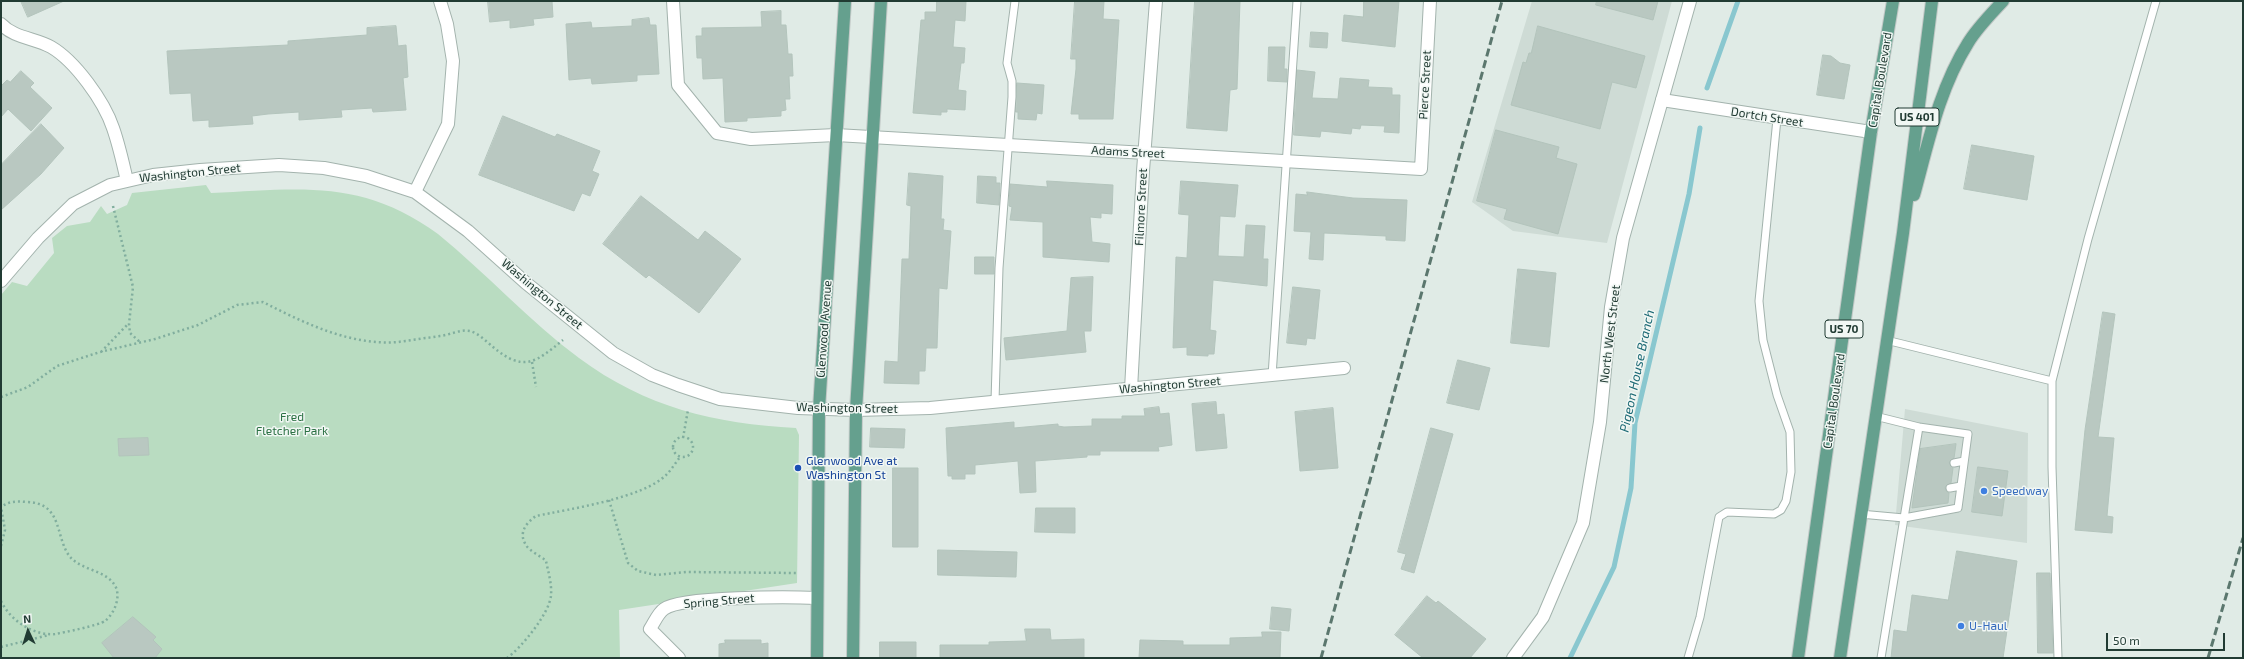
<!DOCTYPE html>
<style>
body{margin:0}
#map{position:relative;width:2244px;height:659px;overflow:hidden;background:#e0ebe6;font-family:"Exo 2",sans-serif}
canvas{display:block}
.frame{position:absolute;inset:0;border:2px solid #213b33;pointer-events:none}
.north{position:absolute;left:8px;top:611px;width:40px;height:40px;-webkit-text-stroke:3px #f1f7f4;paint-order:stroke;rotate:356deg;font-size:11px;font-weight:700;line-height:16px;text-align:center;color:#213b33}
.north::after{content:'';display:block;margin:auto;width:14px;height:18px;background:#213b33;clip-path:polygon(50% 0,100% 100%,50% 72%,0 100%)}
.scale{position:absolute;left:2106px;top:633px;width:119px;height:18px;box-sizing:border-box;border:2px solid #213b33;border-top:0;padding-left:5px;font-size:12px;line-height:14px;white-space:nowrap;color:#213b33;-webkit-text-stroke:3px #f1f7f4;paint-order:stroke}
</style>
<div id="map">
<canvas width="2244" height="659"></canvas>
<div class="frame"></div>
<div class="north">N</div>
<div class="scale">50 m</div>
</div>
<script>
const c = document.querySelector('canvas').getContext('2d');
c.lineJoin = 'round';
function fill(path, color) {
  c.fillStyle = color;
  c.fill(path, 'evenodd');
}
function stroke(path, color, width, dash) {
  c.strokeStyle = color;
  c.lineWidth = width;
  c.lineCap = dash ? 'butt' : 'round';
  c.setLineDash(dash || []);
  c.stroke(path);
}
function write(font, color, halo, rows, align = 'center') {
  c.font = font + ' "Exo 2",sans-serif';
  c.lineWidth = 3;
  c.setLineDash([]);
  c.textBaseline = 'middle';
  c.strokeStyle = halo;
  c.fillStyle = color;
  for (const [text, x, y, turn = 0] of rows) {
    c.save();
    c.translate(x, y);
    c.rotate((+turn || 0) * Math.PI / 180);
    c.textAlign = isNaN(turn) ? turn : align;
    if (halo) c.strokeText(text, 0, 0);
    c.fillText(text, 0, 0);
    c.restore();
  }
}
fill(new Path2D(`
 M1532 1H1672L1607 243 1513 231 1472 202Z
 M1905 409 2028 433 2027 543 1895 525Z`), '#cedbd5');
fill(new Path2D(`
 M206 185 211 193C299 189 362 178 438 234 486 273 529 321 579 358 645 407 715 424 796 428L799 435 797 583 619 610 620 658H1V295L12 282 27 286 54 253 52 238 67 226 90 222 101 206 107 214 127 205 132 193Z`), '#b9dcc1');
stroke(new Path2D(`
 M1707 88 1738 1
 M1570 658 1614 567 1631 488 1635 423 1689 194 1700 128`), '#89c7cf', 5);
const building = new Path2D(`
 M21 1H64L28 17Z
 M488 1H552L553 17 533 19 534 25 510 28V20L490 22Z
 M937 1H966L965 21 955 20 953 47 965 48 964 63H961L958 90 966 91 965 110 947 109V112H941V115L913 113 921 20H925V12H936Z
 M1075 1H1104L1103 19 1119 20 1113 119H1079V114H1071L1076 69V59H1071Z
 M1195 1H1240L1237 89 1230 90 1227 131 1187 128Z
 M1364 1H1399L1395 47 1342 41 1344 15 1363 17Z
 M1597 1H1658L1653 20 1596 5Z
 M781 11V25H786L788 54H792L793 76H789L790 99H785L786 110 781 111V116L747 118V121L725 122 723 78 703 79 702 58H697L696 36H702V28L762 27 761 12Z
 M649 18 650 25H656L659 74 637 75V81L592 84 591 78 569 80 566 24 591 22 592 28 632 26V20Z
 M396 26 398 46 406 45 408 77 403 78 406 110 373 112 372 108 341 110 342 117 299 120V112L268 114 252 116 253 124 209 127V120L193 121 191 93 170 94 167 51 288 45V41L367 35V28Z
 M1538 26 1645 56 1636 88 1612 82 1600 129 1511 105 1523 62 1526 63 1529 53H1531Z
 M1311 32 1328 33 1327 48 1310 47Z
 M1269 47H1285L1284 69H1287V82L1268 81Z
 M1823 55 1831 56 1840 63 1850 65 1844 99 1817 95Z
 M1297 70 1315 72 1312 98 1338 99 1340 78 1369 80 1368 87 1392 88V95H1400L1399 133 1384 132 1385 126 1361 125 1360 129 1352 128 1351 134 1321 131 1320 137 1294 135Z
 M21 71 34 83 30 87 52 108 31 131 8 109 1 117V86L7 80 10 82Z
 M1017 83 1044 85 1042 114 1037 113 1036 120 1018 119V112H1016Z
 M503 116 555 137 557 134 600 151 592 171 599 174 590 196 582 193 574 211 479 175Z
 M41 124 64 148 41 174 1 210V165Z
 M1496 130 1559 147 1556 158 1577 164 1558 234 1504 219 1507 209 1477 201Z
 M1972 145 2034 156 2027 200 1964 189Z
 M909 173 943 176 941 219H944L943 230 951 231 947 289 939 288 937 348H926L925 371H919V384L884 383 885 361 898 362 902 259H909L911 206 907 205Z
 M978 176 996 177V183H1000L999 205 977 203Z
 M1047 181 1113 185 1112 214 1101 213V218L1090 217 1092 242 1110 244 1109 262 1043 257V222L1010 220 1012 207 1009 206 1010 184 1047 187Z
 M1181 181 1238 185 1235 217 1220 216 1218 256 1244 257 1246 225 1265 226 1263 259H1268L1267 286 1213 280 1210 330 1216 331 1214 354H1208V356L1187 355V347L1173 348 1176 257 1187 258 1189 215 1179 214Z
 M1307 192 1353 198 1407 200 1405 241 1386 240V236L1324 233 1323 260 1309 259 1311 232 1294 231 1296 194 1307 195Z
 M641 196 698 240 705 231 741 259 699 313 649 275 646 278 603 244Z
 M975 257H994V274H975Z
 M1518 269 1556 273 1549 347 1511 343Z
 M1093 277 1091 331H1084L1086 352 1006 360 1004 338 1067 331 1071 278Z
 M1293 287 1320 290 1315 339 1307 338 1306 345 1287 343Z
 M2103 312 2115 314 2098 437 2114 438 2107 516 2113 517 2112 533 2075 530 2085 430Z
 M1458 360 1490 368 1479 410 1447 403Z
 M1216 402 1217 415 1224 414 1227 448 1196 451 1192 404Z
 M1159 407 1160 414 1169 413 1172 445 1158 447 1159 451H1100V455H1087V457L1035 461 1036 492 1020 493 1018 461 975 465V474H965V479H952V476H948L946 428 1014 422V428L1058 424V426L1064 427 1092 426V419H1122V416H1145L1144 409Z
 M1333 408 1338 468 1300 471 1295 412Z
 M871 428 905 429 904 448 870 447Z
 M1431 428 1453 434 1414 573 1401 569 1406 554 1398 552Z
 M148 438 149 455 119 456 118 439Z
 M1956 444 1954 458 1949 462 1953 468 1951 483 1945 487 1946 491 1949 493 1948 503 1912 508 1920 449Z
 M1978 467 2008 471 2002 516 1972 512Z
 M893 468H918V547H893Z
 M1036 508H1075V533L1035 532Z
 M938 550 1017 552 1016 577 938 575Z
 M1957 551 2017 561 2003 658H1891L1894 630 1907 632 1912 595 1948 600Z
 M2037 573H2050L2053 653H2038Z
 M1427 596 1436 603 1438 601 1486 639 1470 658H1423L1395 635Z
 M1272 607 1291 609 1289 631 1270 629Z
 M133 617 156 637 153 640 162 649 155 658H114L102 643Z
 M1025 629H1050L1051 640 1084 639V658H940V645H989V642L1026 641Z
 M1262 632H1281L1280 658H1139L1140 640 1183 641V645H1230V638L1262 637Z
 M725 640H761V644L768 643V658H719V644L725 643Z
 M880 642H916V658H880Z`);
fill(building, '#b9c8c1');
stroke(building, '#b3c4bc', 1);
const service = new Path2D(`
 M1886 340 2052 381
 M1272 376 1297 1
 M995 401 999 268 1012 97V81L1007 63 1015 1
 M1954 463 1964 461
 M1950 488 1961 486
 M1860 514 1904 518 1919 427 1875 416
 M1688 658 1700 617 1719 517 1727 512 1774 514 1781 510 1786 501 1791 472 1790 432 1777 395 1763 340 1759 301 1777 119
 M1881 658 1904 518 1958 508 1968 434 1919 427
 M2058 658 2052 467V381L2088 239 2156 1`);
const minor = new Path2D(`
 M673 1 678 85 717 133 751 139 836 135 1421 169 1430 1
 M1 24C14 38 35 38 51 47 75 61 104 101 113 128 119 145 123 163 127 181
 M1662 100 1871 132
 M415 192 448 124 453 61 447 24 440 1
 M1 281 38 238 73 204 110 185 153 175 200 170 279 165 324 168 366 176 415 192 468 231 526 283 613 353 652 375 678 385 720 399 798 408 856 410 930 408 1344 368
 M1131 389 1143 171 1156 1
 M679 658 650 629C654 623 658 613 664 609 681 596 792 597 817 598`);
const tertiary = new Path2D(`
 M1513 658 1543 617 1583 523 1600 422 1611 307 1623 238 1690 1`);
const primary = new Path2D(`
 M1914 195C1928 144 1939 89 1968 43 1977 28 1991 14 2003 1
 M817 658 819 409 845 1
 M853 658 856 410 881 1
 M1798 658 1871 132 1893 1
 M1840 658 1903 233 1932 1`);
stroke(service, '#a3b3ad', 9);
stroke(minor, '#a3b3ad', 14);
stroke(tertiary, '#a3b3ad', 14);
stroke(primary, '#c1c8c6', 14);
stroke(new Path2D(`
 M113 206 133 287 129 324 130 333 141 343
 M101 352 128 324
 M532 362 536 387
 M1 397 28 387 57 366 100 352 155 339 198 325 237 305 263 302C304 323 351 346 398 342 412 340 426 338 440 336 450 335 460 329 470 331 478 333 487 342 493 347 524 373 536 362 563 340
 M673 447a10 10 0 1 1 20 0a10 10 0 1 1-20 0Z
 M683 438 688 410
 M609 500 628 563 638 571 656 575 687 572 797 573
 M1 546 5 530 1 507
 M1 601C10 620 33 636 55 634 62 633 100 625 105 621 115 613 122 595 114 584 105 571 84 570 72 559 54 541 65 503 27 502 17 501 9 501 1 507
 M1 647 49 635
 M507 658C521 648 550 613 551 595 552 584 548 571 546 561 541 556 529 551 526 545 518 533 526 523 536 516 569 509 645 498 667 474 672 469 676 462 680 457`), '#81ae9e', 2.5, [2, 3]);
stroke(service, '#fff', 7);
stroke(minor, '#fff', 12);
stroke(tertiary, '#fff', 12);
stroke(primary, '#65a08e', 12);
stroke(new Path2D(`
 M1321 658 1502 1
 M2208 658 2243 538`), '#5b776e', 3, [8, 4]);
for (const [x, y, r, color] of [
 [798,468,4,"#1a4fb4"],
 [1984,491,4,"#3f7fe0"],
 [1961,626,4,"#3f7fe0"]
]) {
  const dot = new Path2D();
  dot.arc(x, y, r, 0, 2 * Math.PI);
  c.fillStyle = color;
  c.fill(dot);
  stroke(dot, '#f1f7f4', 1.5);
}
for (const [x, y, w] of [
 [1917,117,44],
 [1844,329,38]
]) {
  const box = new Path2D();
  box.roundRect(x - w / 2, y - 9, w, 18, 3);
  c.fillStyle = '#f1f7f4';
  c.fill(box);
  stroke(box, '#213b33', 1);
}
write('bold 11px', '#213b33', null, [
 ["US 401",1917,117],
 ["US 70",1844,329]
]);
write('12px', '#213b33', '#f1f7f4', [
 ["Capital Boulevard",1880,80,-81],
 ["Pierce Street",1425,85,-87],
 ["Dortch Street",1767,117,9],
 ["Adams Street",1128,152,3],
 ["Washington Street",190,173,-6],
 ["Filmore Street",1141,207,-87],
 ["Washington Street",542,294,40],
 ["Glenwood Avenue",824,329,-86],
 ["North West Street",1610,334,-83],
 ["Washington Street",1170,385,-5],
 ["Capital Boulevard",1834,401,-82],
 ["Washington Street",847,408,1],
 ["Spring Street",719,601,-5]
]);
write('12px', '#2c7144', '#f1f7f4', [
 ["Fred",292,417],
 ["Fletcher Park",292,431]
]);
write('12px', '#164399', '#f1f7f4', [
 ["Glenwood Ave at",806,461],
 ["Washington St",806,475]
], 'left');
write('12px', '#366cbe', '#f1f7f4', [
 ["Speedway",1992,491],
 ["U-Haul",1969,626]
], 'left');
write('italic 13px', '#1d6a75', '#f1f7f4', [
 ["Pigeon House Branch",1637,371,-78]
]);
</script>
